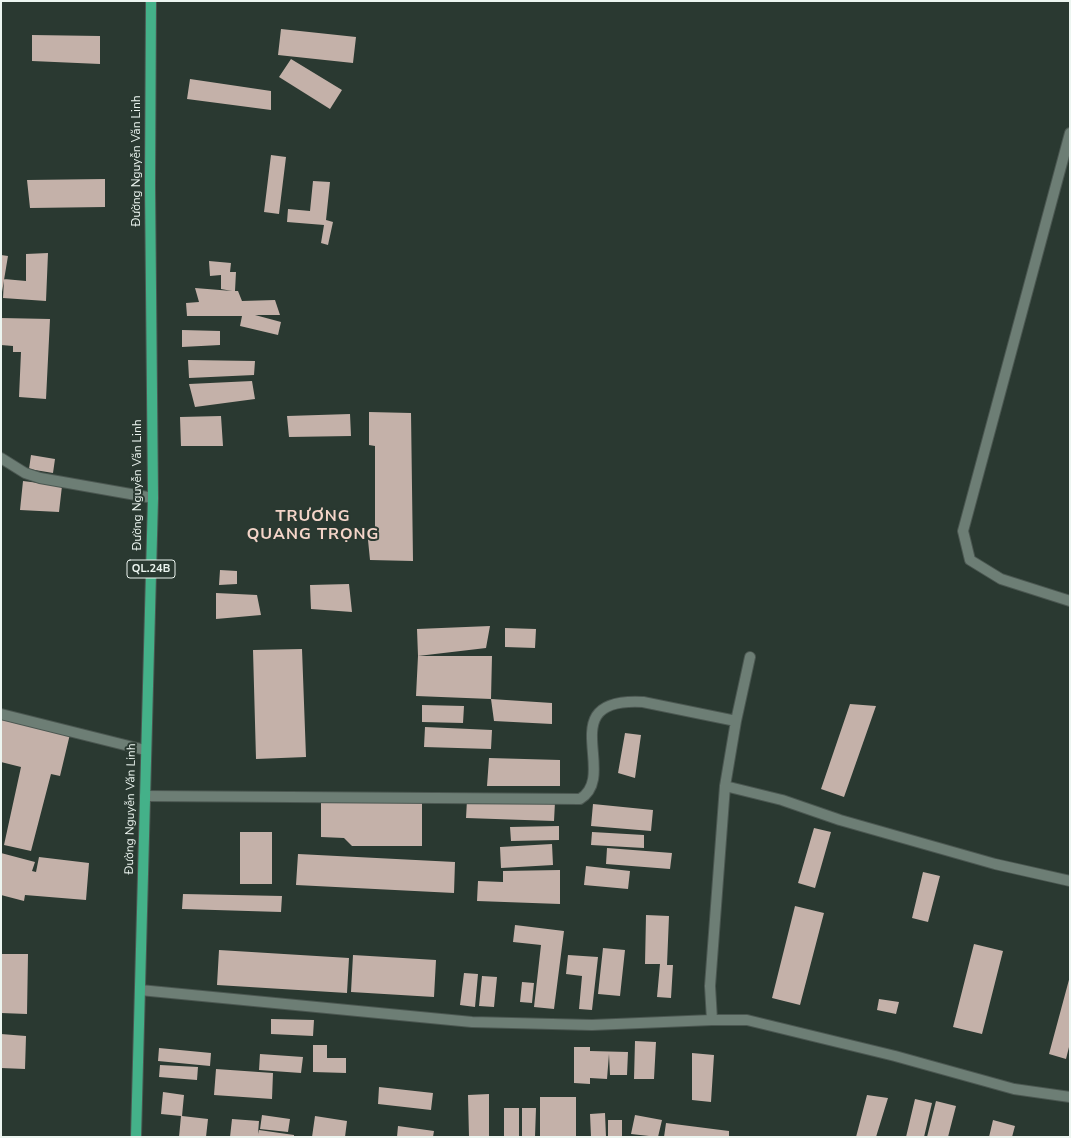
<!DOCTYPE html>
<meta charset="utf-8">
<style>
body{margin:0}
#map{position:relative;width:1071px;height:1138px;overflow:hidden;background:#2a3931;font-family:"Nunito Sans",sans-serif}
canvas{display:block}
.frame{position:absolute;inset:0;border:2px solid #ecf5f0;pointer-events:none}
</style>
<div id="map">
<canvas width="1071" height="1138"></canvas>
<div class="frame"></div>
</div>
<script>
const c = document.querySelector('canvas').getContext('2d');
c.lineJoin = 'round';
function fill(path, color) {
  c.fillStyle = color;
  c.fill(path, 'evenodd');
}
function stroke(path, color, width, dash) {
  c.strokeStyle = color;
  c.lineWidth = width;
  c.lineCap = dash ? 'butt' : 'round';
  c.setLineDash(dash || []);
  c.stroke(path);
}
function write(font, color, halo, rows, align = 'center') {
  c.font = font + ' "Nunito Sans",sans-serif';
  c.lineWidth = 4;
  c.setLineDash([]);
  c.textBaseline = 'middle';
  c.strokeStyle = halo;
  c.fillStyle = color;
  for (const [text, x, y, turn = 0] of rows) {
    c.save();
    c.translate(x, y);
    c.rotate((+turn || 0) * Math.PI / 180);
    c.textAlign = isNaN(turn) ? turn : align;
    if (halo) c.strokeText(text, 0, 0);
    c.fillText(text, 0, 0);
    c.restore();
  }
}
fill(new Path2D(`
 M281 29 356 37 353 63 278 55Z
 M32 35 100 36V64L32 61Z
 M291 59 342 90 330 109 279 77Z
 M190 79 271 91V110L187 99Z
 M271 155 286 157 279 214 264 212Z
 M105 179V207L30 208 27 180Z
 M313 181 330 182 326 220 333 222 328 245 321 243 324 225 287 222 288 209 310 211Z
 M48 253 46 301 3 298 4 279 26 281V254Z
 M1 255 8 256 2 292H1Z
 M209 261 231 263 230 272H236L235 291H238L242 301 275 300 280 315H255L281 322 278 335 240 326 242 316H187L186 303 199 302 195 288 232 291 221 289V275L210 276Z
 M1 318 50 319 46 399 19 397 21 352H13V346L1 345Z
 M182 330 220 331V345L182 347Z
 M188 360 255 361 254 375 189 378Z
 M252 381 255 399 195 407 189 384Z
 M369 412 411 413 413 561 370 560 367 530 375 528V446L369 445Z
 M350 414 351 436 289 437 287 416Z
 M221 416 223 446H181L180 417Z
 M31 455 55 459 53 473 29 469Z
 M23 481 62 486 59 512 20 510Z
 M220 570 237 571V584L219 585Z
 M349 584 352 612 311 609 310 585Z
 M216 593 257 595 261 615 216 619Z
 M490 626 486 648 418 656H492L491 699 416 696 418 656 417 629Z
 M505 628 536 629 535 648 505 647Z
 M302 649 306 757 256 759 253 650Z
 M491 699 552 703V724L494 721Z
 M850 704 876 706 844 797 821 789Z
 M422 705 464 706 463 723 422 722Z
 M1 718 70 734 60 776 51 774 31 851 4 845 21 767 1 762Z
 M425 727 492 730 491 749 424 747Z
 M625 733 641 735 635 778 618 773Z
 M489 758 560 760V786H487Z
 M467 800 555 802 554 821 466 818Z
 M321 802 422 803V846H352L344 838 321 837Z
 M593 804 653 810 651 831 591 826Z
 M559 826V840L511 841 510 827Z
 M814 828 831 832 815 888 798 883Z
 M240 832H272V884H240Z
 M592 832 644 835V848L591 845Z
 M552 844 553 865 501 868 500 847Z
 M607 848 672 853 670 869 606 864Z
 M1 853 35 862 32 871 36 872 39 857 89 863 86 900 25 895 24 901 1 895Z
 M298 854 455 862 454 893 296 885Z
 M586 866 630 871 628 889 584 885Z
 M560 870V904L477 901 478 881 503 882V871Z
 M923 872 940 876 928 922 912 918Z
 M183 894 282 896 281 912 182 909Z
 M795 906 824 913 800 1005 772 998Z
 M646 915 669 916 667 965H673L671 998 657 997 660 964H645Z
 M515 925 564 931 554 1009 534 1007 541 945 513 942Z
 M974 944 1003 951 982 1034 953 1027Z
 M603 948 625 950 620 996 598 994Z
 M219 950 349 958 347 993 217 985Z
 M1 954H28L27 1014 1 1013Z
 M353 955 436 960 434 997 351 992Z
 M568 955 598 957 592 1010 579 1009 582 976 566 974Z
 M464 973 478 974 475 1007 460 1005Z
 M482 976 497 977 494 1007 479 1006Z
 M1070 976V1043L1066 1059 1049 1054Z
 M522 982 534 983 532 1003 520 1002Z
 M879 999 899 1002 896 1014 877 1010Z
 M271 1019 314 1020 313 1036 271 1034Z
 M1 1034 26 1036 25 1069 1 1068Z
 M635 1041 656 1042 654 1079H634Z
 M313 1045H327V1058H346V1073L313 1072Z
 M574 1047H590V1051L628 1052 627 1075H610L609 1054 607 1079 590 1078V1084L574 1083Z
 M159 1048 211 1053 210 1066 158 1061Z
 M692 1053 714 1055 711 1102 692 1100Z
 M260 1054 303 1057 301 1073 259 1070Z
 M160 1065 198 1067 197 1080 159 1077Z
 M216 1069 273 1073 272 1099 214 1095Z
 M379 1087 433 1093 431 1110 378 1104Z
 M163 1092 184 1095 182 1116 208 1119 206 1137H179L181 1116 161 1114Z
 M489 1094V1137H469L468 1095Z
 M867 1095 888 1098 876 1137H856Z
 M540 1097H576V1137H540Z
 M915 1099 932 1103 924 1137H906Z
 M936 1101 956 1106 948 1137H927Z
 M504 1108H519V1137H504Z
 M522 1108H536L535 1137H522Z
 M605 1113 606 1137H591L590 1114Z
 M262 1115 290 1119 288 1132 260 1129Z
 M635 1115 662 1120 658 1137 631 1134Z
 M315 1116 347 1121 345 1137H312Z
 M232 1119 259 1121 258 1134 259 1130 294 1135V1137H230Z
 M608 1120H622V1137H608Z
 M993 1120 1015 1126 1012 1137H989Z
 M666 1123 729 1131V1137H664Z
 M398 1126 434 1131 433 1137H397Z`), '#c4b1a9');
const street = new Path2D(`
 M1070 133 963 531 970 560 1001 579 1070 601
 M1 458 25 473 40 478 153 498
 M1 714 145 750
 M725 786 782 800 840 820 995 864 1070 881
 M145 796 580 799C620 775 551 697 643 702L736 721
 M140 990 472 1022 592 1025 712 1020H747L895 1056 1014 1089 1070 1097
 M712 1020 710 986 725 786 736 721 750 657`);
const primary = new Path2D(`
 M136 1137 153 498 150 185 151 1`);
stroke(street, '#4b5751', 12);
stroke(primary, '#4b5751', 12);
stroke(street, '#6d7e75', 10);
stroke(primary, '#44b189', 10);
for (const [x, y, w] of [
 [151,569,48]
]) {
  const box = new Path2D();
  box.roundRect(x - w / 2, y - 9, w, 18, 3);
  c.fillStyle = '#2a3931';
  c.fill(box);
  stroke(box, '#ecf5f0', 1);
}
write('bold 11px', '#ecf5f0', null, [
 ["QL.24B",151,569]
]);
write('12px', '#ecf5f0', '#2a3931', [
 ["Đường Nguyễn Văn Linh",137,161,-90],
 ["Đường Nguyễn Văn Linh",138,485,-90],
 ["Đường Nguyễn Văn Linh",131,809,-89]
]);
c.letterSpacing = '1px';
write('bold 16px', '#f5d5c9', '#2a3931', [
 ["TRƯƠNG",313,517],
 ["QUANG TRỌNG",313,535]
]);
c.letterSpacing = '0px';
</script>
